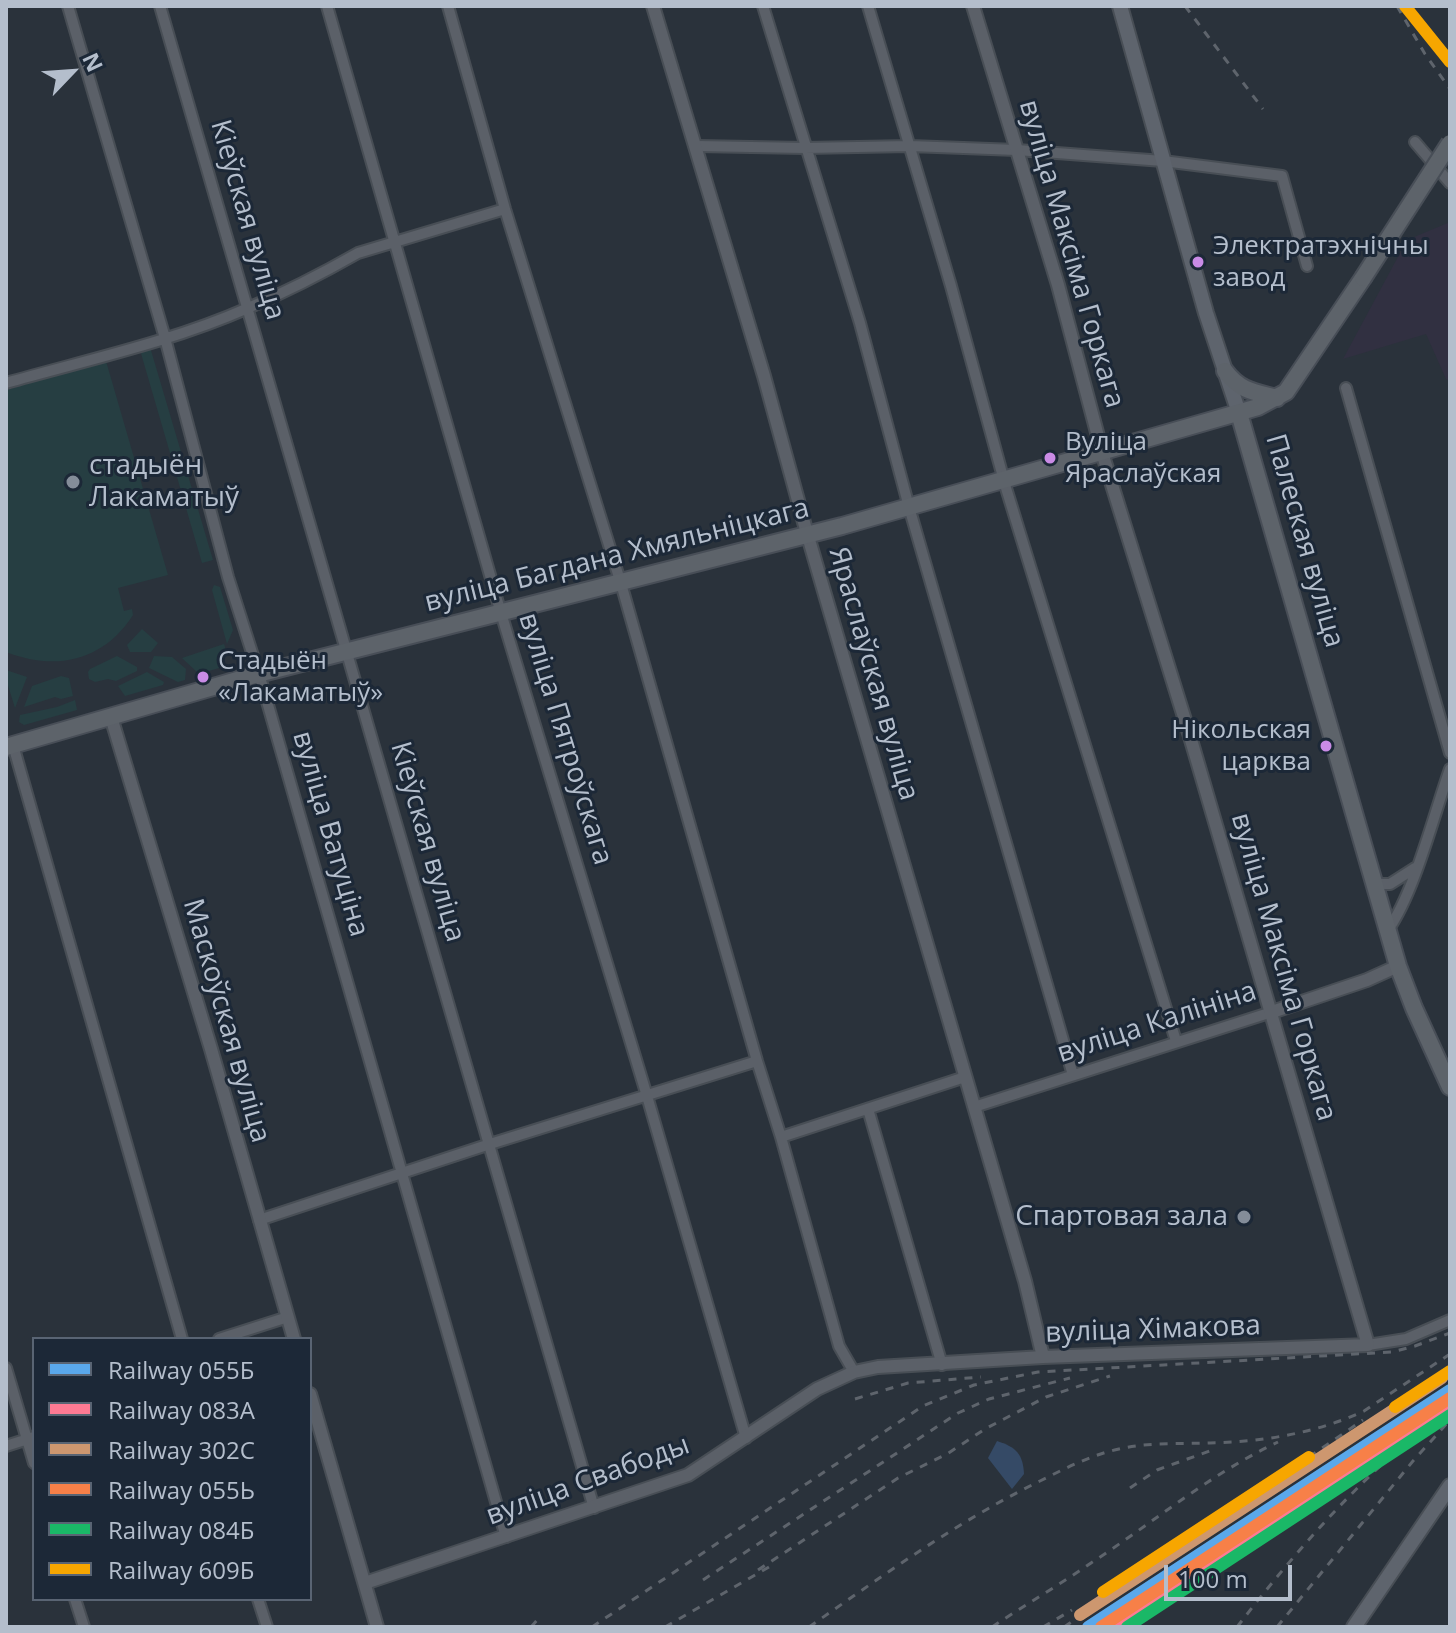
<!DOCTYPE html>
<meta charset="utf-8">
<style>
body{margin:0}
#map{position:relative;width:1456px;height:1633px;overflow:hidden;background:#2a323b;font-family:"Open Sans",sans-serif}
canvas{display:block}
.frame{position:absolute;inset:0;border:8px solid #b4becc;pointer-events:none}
.legend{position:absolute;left:32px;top:1337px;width:280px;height:264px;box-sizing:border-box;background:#1c2837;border:2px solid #596473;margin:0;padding:10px 14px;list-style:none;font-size:24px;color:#b4becc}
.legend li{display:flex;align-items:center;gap:16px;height:40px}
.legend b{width:40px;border:2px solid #596473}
.north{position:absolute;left:32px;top:32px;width:80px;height:80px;-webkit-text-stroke:6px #1c2837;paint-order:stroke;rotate:65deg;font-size:22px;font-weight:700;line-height:32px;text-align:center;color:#b4becc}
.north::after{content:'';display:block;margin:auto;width:28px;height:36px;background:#b4becc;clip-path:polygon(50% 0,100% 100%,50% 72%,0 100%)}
.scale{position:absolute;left:1164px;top:1565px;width:128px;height:36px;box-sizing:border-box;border:4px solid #b4becc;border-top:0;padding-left:10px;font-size:24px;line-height:28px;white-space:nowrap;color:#b4becc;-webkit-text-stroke:6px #1c2837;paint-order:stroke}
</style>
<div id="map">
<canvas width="1456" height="1633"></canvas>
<div class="frame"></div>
<ul class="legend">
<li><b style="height:10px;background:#5aa8eb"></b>Railway 055Б</li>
<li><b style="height:10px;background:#fe7a93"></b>Railway 083А</li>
<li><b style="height:10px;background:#cd976f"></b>Railway 302С</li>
<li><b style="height:10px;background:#f78048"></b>Railway 055Ь</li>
<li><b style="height:10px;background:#1ab867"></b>Railway 084Б</li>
<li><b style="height:10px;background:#f7a600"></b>Railway 609Б</li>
</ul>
<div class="north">N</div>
<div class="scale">100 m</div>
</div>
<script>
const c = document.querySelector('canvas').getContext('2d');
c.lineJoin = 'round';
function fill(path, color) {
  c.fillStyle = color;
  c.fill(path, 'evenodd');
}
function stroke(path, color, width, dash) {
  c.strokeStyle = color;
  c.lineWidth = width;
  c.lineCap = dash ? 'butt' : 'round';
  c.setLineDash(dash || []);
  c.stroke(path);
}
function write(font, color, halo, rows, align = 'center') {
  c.font = font + ' "Open Sans",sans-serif';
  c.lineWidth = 6;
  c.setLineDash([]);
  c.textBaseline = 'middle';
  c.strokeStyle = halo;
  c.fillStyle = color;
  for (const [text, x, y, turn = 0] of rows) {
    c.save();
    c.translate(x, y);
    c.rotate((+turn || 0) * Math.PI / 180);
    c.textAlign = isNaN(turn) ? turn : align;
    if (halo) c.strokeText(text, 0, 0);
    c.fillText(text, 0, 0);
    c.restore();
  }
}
fill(new Path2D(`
 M1450 222V381L1446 379 1426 334 1343 359 1407 240Z`), '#313041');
fill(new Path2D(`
 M150 347 213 560 202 563 140 350Z
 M106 361 168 575 118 588 124 611 132 609 133 615C103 662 55 671 6 652V390Z
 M214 585 220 587 233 630 227 644 212 590Z
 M142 629 158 643 151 652H130L127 645Z
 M224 644 226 650 219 668 199 674 182 658Z
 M117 656 137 667V671L116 681 108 679 95 682 89 679 88 672 90 669Z
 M154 656 172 657 186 669 185 680 178 682 149 668Z
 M6 670 27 677 15 708 6 679Z
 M147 672 164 682 163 685 125 696 118 686Z
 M61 676 69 678 73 696 61 699 55 697 24 707 32 686Z
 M75 700 77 710 24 725 19 722 20 715 57 707Z`), '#263e42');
fill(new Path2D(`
 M997 1441C1016 1447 1023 1454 1024 1474L1012 1489 988 1458Z`), '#354a66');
const minor = new Path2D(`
 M68 6 165 338 228 577 262 684 506 1537
 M160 6 594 1508
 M327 6 498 603 647 1096 746 1438
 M448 6 505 209 622 587 757 1061 781 1137 839 1346 854 1372
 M763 6 860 323 909 507 1073 1075
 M868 6 951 286 1006 488 1176 1041
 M1415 142 1450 183
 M697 146 805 148 910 146 1017 150 1163 161 1282 176 1307 266
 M6 383C87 360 171 342 248 308 286 292 323 273 358 253L505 209
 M1346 388 1450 753
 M13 745 182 1339
 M1374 884H1390L1415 868
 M1388 930C1415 891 1433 817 1450 769
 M974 1107 1272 1012
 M868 1109 942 1365
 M781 1137 965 1077
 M259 1220 490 1144 757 1061
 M219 1339 288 1317
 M1368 1345 1406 1339 1450 1320
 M6 1368 34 1463
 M6 1446 34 1437
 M75 1599 84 1627
 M258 1599 267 1627`);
const tertiary = new Path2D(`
 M653 6 764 376 805 526 1025 1281 1043 1357
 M111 717 211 1049 294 1339
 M1272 1012 1367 980 1398 966
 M310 1394 377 1627
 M365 1583 688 1475 817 1389 854 1372 878 1367 1043 1357 1368 1345 1189 733 1104 459 1058 285 973 6`);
const secondary = new Path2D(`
 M1120 6 1206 313 1239 413
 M1354 1627 1450 1486`);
const primary = new Path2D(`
 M1225 371C1240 391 1254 392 1277 398
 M1239 413 1398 966 1414 1008 1450 1087
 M6 747 258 674 842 526 1258 407 1286 392 1363 278`);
stroke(minor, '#484e55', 14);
stroke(tertiary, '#484e55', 16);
stroke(secondary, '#484e55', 18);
stroke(primary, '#484e57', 20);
stroke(minor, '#5b6068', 10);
stroke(tertiary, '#5b6068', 12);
stroke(secondary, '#5e646d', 14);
stroke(primary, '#5d636a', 16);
stroke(new Path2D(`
 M1185 6 1263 109
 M1397 6 1425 54 1450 89
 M855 1399 908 1383 981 1377
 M1357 1433 1395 1407
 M1309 1457 1363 1420
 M1130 1488 1157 1470 1215 1449
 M758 1570 898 1478 947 1454 985 1429 1046 1397 1110 1376
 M703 1580 958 1413 989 1399 1070 1378
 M531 1627 539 1618
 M592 1627 923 1406 974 1385 1038 1372 1392 1352 1415 1346 1450 1333
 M665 1627 769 1567
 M809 1627C884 1575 958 1521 1040 1481 1066 1468 1091 1455 1119 1449 1149 1442 1180 1444 1210 1443 1262 1442 1317 1433 1364 1411L1450 1354
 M992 1627C1025 1605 1059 1585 1091 1563 1154 1522 1210 1474 1278 1442
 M1043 1627 1072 1610
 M1064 1627 1244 1508
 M1115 1627 1192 1566
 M1237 1627C1299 1547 1368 1468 1450 1408
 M1277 1627 1413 1461 1450 1420`), '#5e646c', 3, [8, 8]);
const primaryBridge = new Path2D(`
 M1363 278 1450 143`);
stroke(primaryBridge, '#484e57', 20, []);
stroke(primaryBridge, '#5d636a', 16);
stroke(new Path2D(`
 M1088 1627 1450 1390`), '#5aa8eb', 12);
stroke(new Path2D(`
 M1114 1627 1450 1407`), '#fe7a93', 12);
stroke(new Path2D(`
 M1080 1615 1442 1378`), '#cd976f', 12);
stroke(new Path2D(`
 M1101 1627 1450 1398`), '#f78048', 12);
stroke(new Path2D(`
 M1127 1627 1450 1415`), '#1ab867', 12);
stroke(new Path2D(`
 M1405 6 1450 62
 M1395 1407 1450 1371
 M1103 1592 1309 1457`), '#f7a600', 12);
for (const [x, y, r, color] of [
 [1198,262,7,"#ca8be6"],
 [1050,458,7,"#ca8be6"],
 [73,482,8,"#848d99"],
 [203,677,7,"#ca8be6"],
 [1326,746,7,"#ca8be6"],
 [1244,1217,8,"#848d99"]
]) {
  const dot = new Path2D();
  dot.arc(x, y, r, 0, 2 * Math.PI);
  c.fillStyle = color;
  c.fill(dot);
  stroke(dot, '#1c2837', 3);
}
write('26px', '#b4becc', '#1c2837', [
 ["Электратэхнічны",1213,247],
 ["завод",1213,279],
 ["Вуліца",1065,443],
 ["Яраслаўская",1065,475],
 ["Стадыён",218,662],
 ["«Лакаматыў»",218,694],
 ["Нікольская",1311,731,"right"],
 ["царква",1311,763,"right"]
], 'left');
write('28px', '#b4becc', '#1c2837', [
 ["Кіеўская вуліца",247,220,74],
 ["вуліца Максіма Горкага",1071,254,74],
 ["Палеская вуліца",1304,541,74],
 ["вуліца Багдана Хмяльніцкага",617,556,-14],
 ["Яраслаўская вуліца",873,674,74],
 ["вуліца Пятроўскага",565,739,73],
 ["вуліца Ватуціна",330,834,74],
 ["Кіеўская вуліца",427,842,74],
 ["вуліца Максіма Горкага",1283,967,74],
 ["Маскоўская вуліца",226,1021,74],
 ["вуліца Калініна",1157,1023,-18],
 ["вуліца Хімакова",1153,1330,-2],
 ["вуліца Свабоды",588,1481,-20]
]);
write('28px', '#b4becc', '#1c2837', [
 ["стадыён",89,466],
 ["Лакаматыў",89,498],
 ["Спартовая зала",1228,1217,"right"]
], 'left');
</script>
